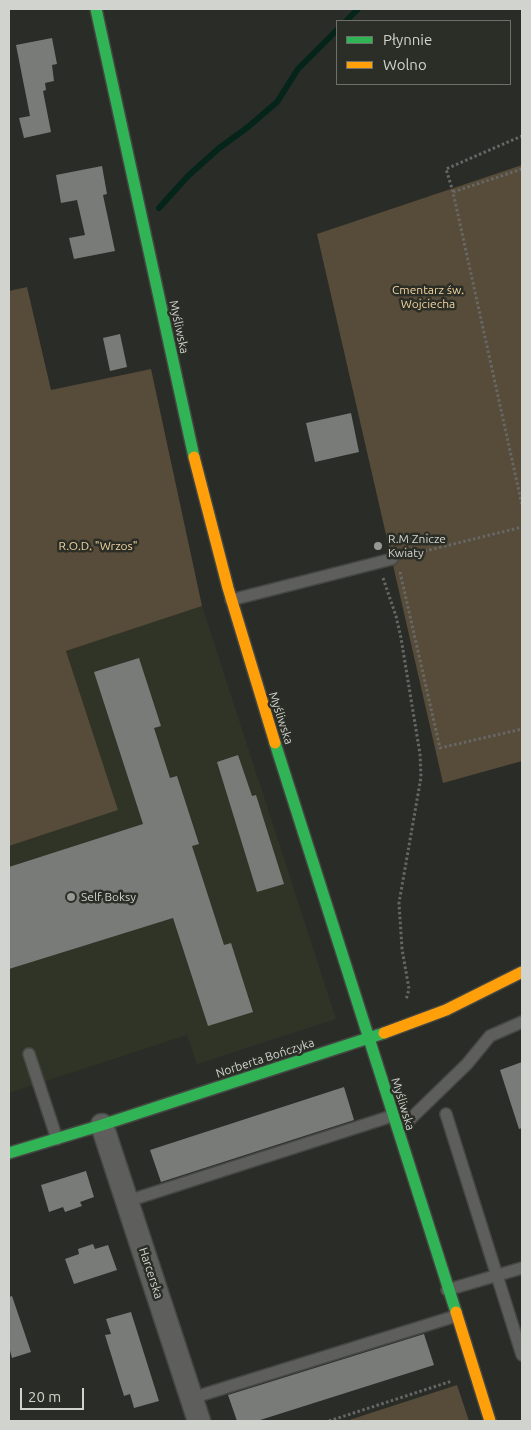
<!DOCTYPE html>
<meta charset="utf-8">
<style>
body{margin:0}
#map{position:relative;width:531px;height:1430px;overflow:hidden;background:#2a2c28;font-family:Ubuntu,sans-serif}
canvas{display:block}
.frame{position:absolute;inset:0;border:10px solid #d1d3ce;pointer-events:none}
.legend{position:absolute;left:336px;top:20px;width:175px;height:65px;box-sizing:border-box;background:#2b2e26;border:1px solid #6d7069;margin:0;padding:6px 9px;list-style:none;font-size:15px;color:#d1d3ce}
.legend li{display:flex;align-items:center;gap:10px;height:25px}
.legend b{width:25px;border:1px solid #6d7069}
.scale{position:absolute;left:20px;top:1388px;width:64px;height:22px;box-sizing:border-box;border:2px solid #d1d3ce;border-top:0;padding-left:6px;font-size:15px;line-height:18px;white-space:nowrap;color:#d1d3ce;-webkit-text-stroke:4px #2b2e26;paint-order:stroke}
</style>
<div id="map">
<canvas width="531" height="1430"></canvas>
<div class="frame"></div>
<ul class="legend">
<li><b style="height:6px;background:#30b455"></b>Płynnie</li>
<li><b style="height:6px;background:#ff9f0a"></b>Wolno</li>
</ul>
<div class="scale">20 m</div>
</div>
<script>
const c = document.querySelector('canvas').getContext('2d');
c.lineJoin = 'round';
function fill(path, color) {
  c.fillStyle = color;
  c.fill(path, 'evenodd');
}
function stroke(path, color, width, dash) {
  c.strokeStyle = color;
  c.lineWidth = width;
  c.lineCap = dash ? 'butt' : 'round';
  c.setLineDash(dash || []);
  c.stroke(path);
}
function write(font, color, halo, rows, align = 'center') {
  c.font = font + ' Ubuntu,sans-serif';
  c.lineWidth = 5;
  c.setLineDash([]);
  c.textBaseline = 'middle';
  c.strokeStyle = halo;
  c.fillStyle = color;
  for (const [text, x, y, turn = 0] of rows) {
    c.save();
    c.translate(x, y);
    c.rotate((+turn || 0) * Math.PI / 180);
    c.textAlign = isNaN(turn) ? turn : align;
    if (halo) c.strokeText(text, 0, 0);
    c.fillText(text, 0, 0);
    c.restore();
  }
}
fill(new Path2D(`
 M202 606 336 1019 197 1064 187 1035 9 1093V846L118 810 66 651Z`), '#2f3427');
fill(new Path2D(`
 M522 165V761L443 783 317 234Z
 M27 287 51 390 151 369 202 606 66 651 118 810 9 846V291Z
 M457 1385 469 1421H346Z`), '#574b39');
stroke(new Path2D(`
 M346 21 358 9
 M159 208 188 176 218 149 248 127 277 102 298 69 337 30`), '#05251a', 6);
fill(new Path2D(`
 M52 38 57 64 52 65 54 81 45 83 46 90 43 91 51 132 24 138 19 118 30 116 16 45Z
 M102 166 107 194 103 195 115 251 74 259 69 238 85 235 77 200 61 203 56 175Z
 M120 334 127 367 110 371 103 338Z
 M351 413 359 452 315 462 306 423Z
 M139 658 161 726 154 728 170 778 177 776 199 844 192 846 224 945 231 943 253 1012 208 1026 173 918 9 969V867L143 824 94 672Z
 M238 755 252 796 256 795 284 884 257 892 217 762Z
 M522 1062V1128L519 1129 500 1070Z
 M344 1087 354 1120 161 1182 150 1150Z
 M86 1171 94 1197 80 1202 82 1206 65 1212 63 1207 49 1212 41 1185Z
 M93 1244 95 1249 108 1245 117 1270 74 1284 65 1259 79 1254 78 1249Z
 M12 1296 31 1352 12 1358 9 1347V1297Z
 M131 1312 159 1401 134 1408 130 1394 124 1396 105 1335 111 1334 106 1319Z
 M424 1334 434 1365 257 1421H237L228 1395Z`), '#797b78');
const lane = new Path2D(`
 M231 600 392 559
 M29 1054 57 1139
 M446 1114 522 1355
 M399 1130 467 1064 490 1036 522 1022
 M128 1201 392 1116
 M447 1290 522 1268
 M192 1398 456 1316`);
const street = new Path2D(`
 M102 1125 199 1421`);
const fast = new Path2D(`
 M96 9 194 457
 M275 743 456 1312
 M9 1153 102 1125 384 1033`);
const slow = new Path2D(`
 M194 457 228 588 275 743
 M384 1033 446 1010 522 972
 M456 1312 490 1421`);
stroke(lane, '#454743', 14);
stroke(street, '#454743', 25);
stroke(fast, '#454743', 14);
stroke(slow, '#454743', 14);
stroke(new Path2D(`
 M522 169 453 192 522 505
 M453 192 446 169 522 136
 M405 556 522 527
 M400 572 440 748 522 729
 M383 578 396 616 401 638 420 754 421 777 399 903 402 949 409 989 406 1000
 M329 1421 452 1381`), '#676865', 3, [2.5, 2.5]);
stroke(lane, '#5e5f5c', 11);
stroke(street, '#5e5f5c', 22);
stroke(fast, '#30b455', 11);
stroke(slow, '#ff9f0a', 11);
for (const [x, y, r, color] of [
 [378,546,5,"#979994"],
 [71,897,5,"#979994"]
]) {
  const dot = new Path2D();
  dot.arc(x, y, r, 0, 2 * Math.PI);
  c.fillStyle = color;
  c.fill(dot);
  stroke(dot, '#2b2e26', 2);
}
write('12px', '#f2d29e', '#2b2e26', [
 ["Cmentarz św.",428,290],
 ["Wojciecha",428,304],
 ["R.O.D. \"Wrzos\"",98,546]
]);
write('12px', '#d1d3ce', '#2b2e26', [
 ["Myśliwska",179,327,78],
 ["Myśliwska",281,718,72],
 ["Norberta Bończyka",265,1058,-18],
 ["Myśliwska",403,1104,73],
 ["Harcerska",151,1273,72]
]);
write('12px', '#d1d3ce', '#2b2e26', [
 ["R.M Znicze",388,539],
 ["Kwiaty",388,553],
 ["Self Boksy",81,897]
], 'left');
</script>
